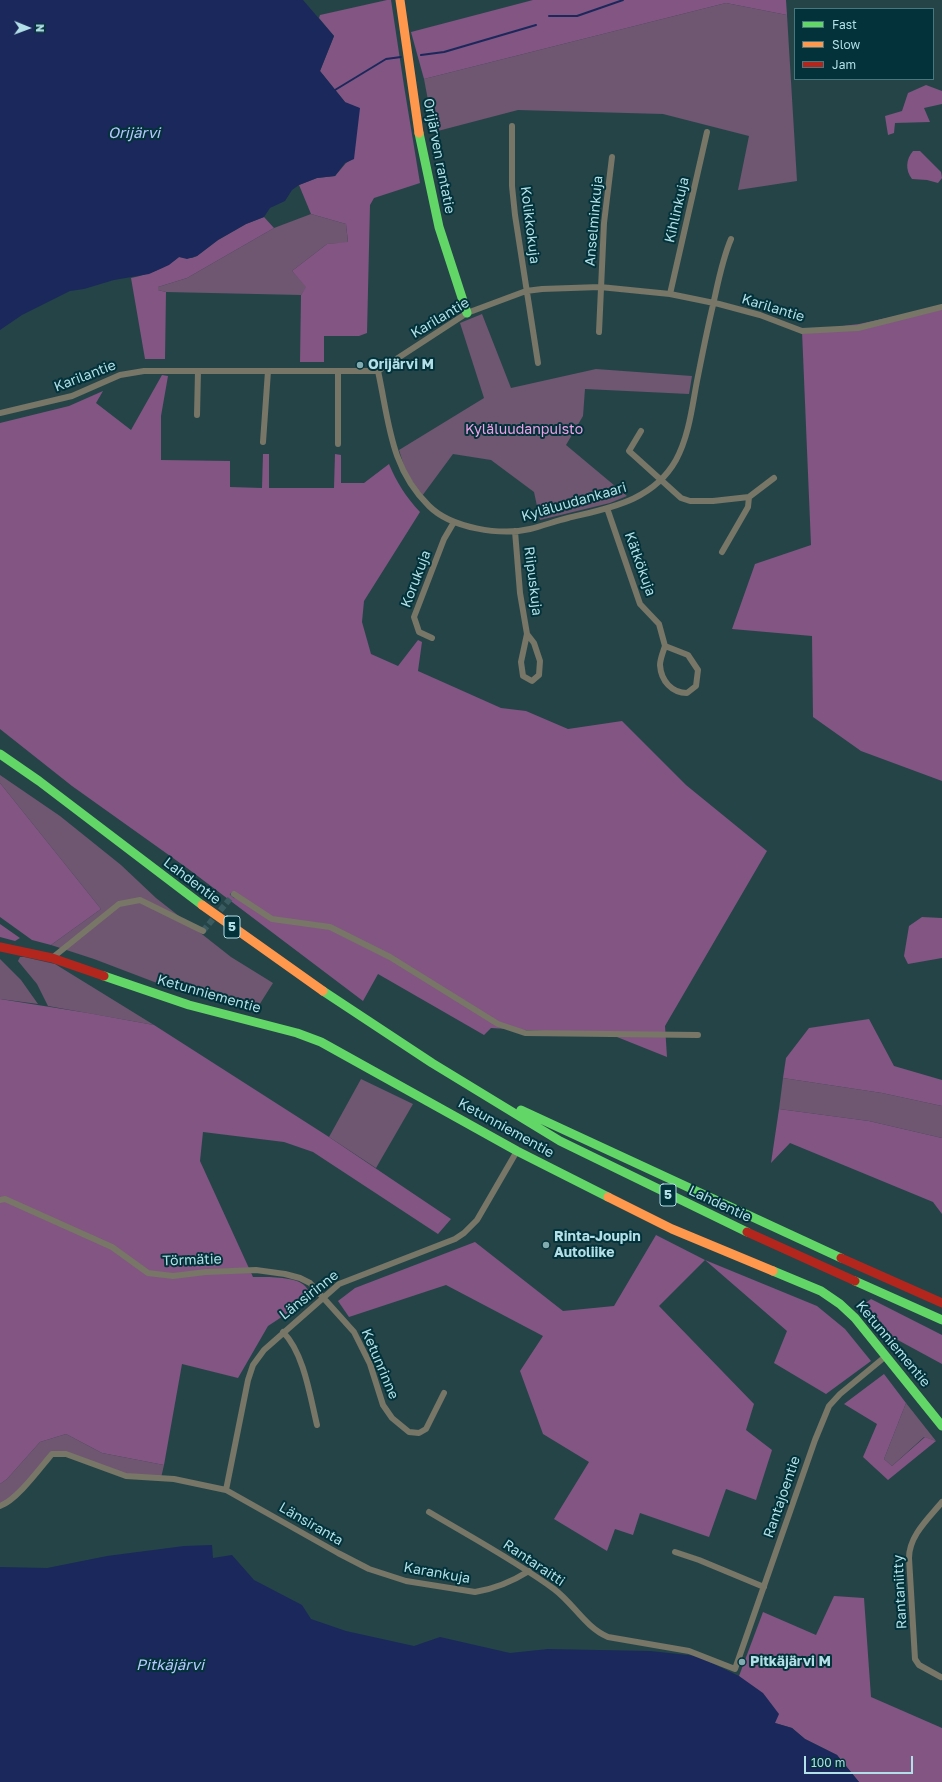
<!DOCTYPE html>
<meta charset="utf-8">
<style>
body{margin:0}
#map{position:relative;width:942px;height:1782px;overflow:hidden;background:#254448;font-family:"Golos Text",sans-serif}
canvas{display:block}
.legend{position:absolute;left:794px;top:8px;width:140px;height:72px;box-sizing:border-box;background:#03323a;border:1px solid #497780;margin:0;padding:5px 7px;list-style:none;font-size:12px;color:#b2dfe8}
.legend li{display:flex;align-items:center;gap:8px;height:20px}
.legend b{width:20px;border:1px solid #497780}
.north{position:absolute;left:8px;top:8px;width:40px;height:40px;-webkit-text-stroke:3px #03323a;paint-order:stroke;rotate:91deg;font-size:11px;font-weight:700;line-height:16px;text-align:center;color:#b2dfe8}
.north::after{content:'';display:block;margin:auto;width:14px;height:18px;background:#b2dfe8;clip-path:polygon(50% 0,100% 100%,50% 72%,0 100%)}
.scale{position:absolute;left:804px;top:1756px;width:109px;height:18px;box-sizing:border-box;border:2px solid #b2dfe8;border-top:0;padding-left:5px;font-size:12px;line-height:14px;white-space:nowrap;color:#b2dfe8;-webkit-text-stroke:3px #03323a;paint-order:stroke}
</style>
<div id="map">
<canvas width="942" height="1782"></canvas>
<ul class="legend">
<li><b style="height:5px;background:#63d668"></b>Fast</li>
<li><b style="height:5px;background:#ff974d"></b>Slow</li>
<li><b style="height:5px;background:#b3261e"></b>Jam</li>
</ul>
<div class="north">N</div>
<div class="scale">100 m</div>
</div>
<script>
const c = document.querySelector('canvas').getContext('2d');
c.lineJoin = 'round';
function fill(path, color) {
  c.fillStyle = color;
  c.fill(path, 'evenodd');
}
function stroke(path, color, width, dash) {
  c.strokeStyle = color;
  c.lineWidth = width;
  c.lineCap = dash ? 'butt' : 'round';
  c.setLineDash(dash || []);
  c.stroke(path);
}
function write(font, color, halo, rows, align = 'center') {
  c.font = font + ' "Golos Text",sans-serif';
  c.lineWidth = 4;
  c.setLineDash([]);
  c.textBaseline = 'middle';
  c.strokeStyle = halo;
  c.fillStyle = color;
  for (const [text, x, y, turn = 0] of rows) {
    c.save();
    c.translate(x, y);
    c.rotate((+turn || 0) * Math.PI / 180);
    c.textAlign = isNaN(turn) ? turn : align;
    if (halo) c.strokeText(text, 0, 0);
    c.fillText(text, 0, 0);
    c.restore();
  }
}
fill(new Path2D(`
 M726 3 787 15 797 181 738 190 749 136 663 114 518 110 434 132 424 79Z
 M311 214 346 224 348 243 327 244 292 271 307 287 301 295 166 292 158 290V287L187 278 274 228Z
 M482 314 511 388 596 369 692 376 689 394 585 389 583 416 566 445 627 496 610 503 540 520 534 492 491 460 453 454 422 496 406 472 399 450 484 398 460 323Z
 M0 775 60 816 121 865 156 898 231 957 273 983 256 1010 178 991 94 959 51 945 101 909 0 783Z
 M20 957H24L55 964 154 1025 48 1006 37 984 18 961Z
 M0 959 21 980 38 1004 0 999Z
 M783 1078 882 1093 942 1106V1138L869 1121 779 1109Z
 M361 1079 413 1104 376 1168 329 1137Z
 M906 1403 936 1441 924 1437 892 1466 884 1459Z
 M66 1434 102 1453 164 1465 161 1478 132 1476 66 1454H52L31 1480 0 1506V1484L7 1479 40 1442Z`), '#6f5671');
fill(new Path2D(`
 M387 0H391L404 86 420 183 374 198 370 205 367 333 359 336H324V362H300L301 295 306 287 292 271 327 244 348 242 346 224 311 214 299 185 317 178 335 176 346 163 354 158 345 102 320 71 334 36 319 18 320 15Z
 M533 0H786L787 15 726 3 424 79 411 32Z
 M926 85 942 91V104L924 108 930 122 895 123 894 133 888 135 885 116 902 111 908 93Z
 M913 151H920L941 172 942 178 938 183 927 180 912 179C905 170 906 159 913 151Z
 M264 217 274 228 187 278 158 287V290L166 292 165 359H145L131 278C150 274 165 268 179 257L192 258 197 256 218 240 246 224Z
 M942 306V781L861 751 813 717 812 636 732 629 755 564 811 545 802 331 859 324Z
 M162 375 168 376 161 416V460L230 461V487L262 488 263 454H269V488H334L335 454 341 455V483H364L389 464C397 483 406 497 420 512L364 601 362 622 371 654 398 666 418 640 422 642 418 671 501 708 526 711 568 729 622 721 686 785 767 851 665 1026 667 1057 612 1035 491 1028 484 1035 378 974 363 1001 187 868 72 786 0 729V423L69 406 103 391 96 403 131 430Z
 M0 783 101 909 51 945 32 940 0 917Z
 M922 917 942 918V958L908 964 904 956 909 926Z
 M0 924 20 938 15 941 0 937Z
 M0 999 88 1013 154 1025 329 1137 451 1219 438 1234 313 1152 284 1142 203 1132 200 1161 253 1277C266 1277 296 1276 305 1286 308 1289 310 1293 312 1297L268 1326 238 1378 182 1364 164 1465 102 1453 66 1434 40 1442 7 1479 0 1484Z
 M869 1019 894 1066 942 1080V1106L882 1093 783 1078 786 1058 809 1028Z
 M779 1109 869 1121 942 1138V1214L933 1202 790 1143 771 1163Z
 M656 1235 705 1260 817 1306 845 1329 871 1361 826 1394 774 1363 787 1331 705 1260 659 1306 754 1404 746 1430 772 1450 756 1500 726 1489 709 1537 640 1513 633 1535 615 1529 607 1551 554 1519 589 1462 543 1434 520 1371 543 1336 446 1285 349 1317 338 1301 355 1288 475 1242 563 1311 614 1306Z
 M871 1299 942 1335V1364L883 1332 859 1308Z
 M884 1374 906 1403 884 1459 892 1466 925 1437 936 1441 888 1480 863 1457 877 1424 844 1404Z
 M834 1596 864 1598 871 1697 942 1728V1782H859L837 1755 805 1739 792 1728 775 1723 739 1676 763 1612 816 1635Z`), '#825582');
fill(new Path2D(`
 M0 0H303L334 36 320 71 345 102 360 108 354 159 345 163 335 176 317 178 299 185 292 190 285 201 270 208 264 217 246 224 218 240 197 256 187 259 179 257 169 265 149 274 114 280 84 289 70 291 22 315 0 330Z
 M212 1545 213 1558 232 1555 254 1580 302 1605 311 1619 346 1631 414 1646 440 1637 510 1653 548 1649 650 1651 697 1656 739 1676 763 1693 779 1714 775 1723 792 1728 805 1739 837 1755 859 1782H0V1567L47 1568 107 1556 184 1546Z`), '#1b285b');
stroke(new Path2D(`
 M549 16H577L623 0
 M421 55 444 52 536 25
 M335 90 386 59 401 57`), '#1b285b', 2);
stroke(new Path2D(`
 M203 931 234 894`), '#3a5b60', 6, [6, 3]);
stroke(new Path2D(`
 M512 126V186L515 215 538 363
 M670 294 707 132
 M599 332 604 223 612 157
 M378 371C389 421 390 468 429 506 451 528 500 536 530 529 543 526 555 521 568 518 609 508 653 501 676 460 689 436 692 407 697 381 702 356 707 330 713 305 718 283 722 260 731 239
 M338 372V444
 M0 413 72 396 120 375 144 371H378L467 313 526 291 542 289 600 287 670 294 719 304 760 315 802 331 858 328 942 307
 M197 415 198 371
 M641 431 629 451 681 498 690 501H713L749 497 774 478
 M263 442 268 371
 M607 508 640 604 659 624 665 646 688 655 698 670 696 686 687 693C672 693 661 681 660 665 660 659 663 652 665 646
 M515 531 520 593 527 634 534 643 540 661 539 675 532 681 523 676 521 662 527 634
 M722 552 748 507 749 497
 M432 638 419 632 414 617 444 539 454 522
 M234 894 272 919 330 927 390 957 498 1024 525 1033 698 1035
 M52 958 119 904 140 900 203 931
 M0 1200 5 1199 112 1247 148 1273 173 1276 206 1272 256 1270 285 1274 300 1278 310 1283 354 1332 370 1364 383 1405 392 1418 409 1432 419 1433 426 1429 444 1393
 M283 1332C304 1353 310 1396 317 1425
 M226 1490 248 1380 253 1365 264 1350 339 1284 455 1239 464 1233 477 1220 517 1151
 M0 1506C17 1500 40 1468 52 1454H66L126 1476 174 1479 226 1490 338 1553 369 1569 406 1581 475 1592C494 1589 513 1581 529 1571
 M429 1512C471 1537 514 1560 554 1589 574 1604 585 1627 608 1637L689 1651 735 1669 815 1440 829 1406 840 1394 886 1356
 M675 1552 699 1560 764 1587
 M941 1677 919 1665 915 1659 909 1558C909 1536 928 1519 942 1502`), '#777667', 6);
stroke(new Path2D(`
 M419 133 439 227 467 313
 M0 754 39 781 202 905
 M104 976 189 1005 297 1033 321 1042 517 1151 608 1197
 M323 991 432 1063 560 1141 747 1232
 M521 1110 841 1258
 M773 1271 821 1291 840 1304 855 1318 942 1426
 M855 1281 942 1320`), '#63d668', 9);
stroke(new Path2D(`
 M400 0 419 133
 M202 905 323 991
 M608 1197 672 1229 773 1271`), '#ff974d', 9);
stroke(new Path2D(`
 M0 947 52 958 104 976
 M747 1232 855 1281
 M841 1258 942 1303`), '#b3261e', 9);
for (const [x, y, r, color] of [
 [360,365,4,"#81a9b0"],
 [546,1245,4,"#81a9b0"],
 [742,1662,4,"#81a9b0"]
]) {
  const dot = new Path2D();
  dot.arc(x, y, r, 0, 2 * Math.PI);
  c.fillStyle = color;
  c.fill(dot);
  stroke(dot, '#03323a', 1.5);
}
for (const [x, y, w] of [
 [232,927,16],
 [668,1195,16]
]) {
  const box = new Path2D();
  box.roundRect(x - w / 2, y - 11, w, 22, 3);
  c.fillStyle = '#03323a';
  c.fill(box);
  stroke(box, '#b2dfe8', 1);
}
write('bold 13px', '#b2dfe8', null, [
 ["5",232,927],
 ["5",668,1195]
]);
write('14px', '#b2dfe8', '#03323a', [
 ["Orijärven rantatie",439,156,79],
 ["Kihlinkuja",677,210,-77],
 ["Anselminkuja",594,221,-85],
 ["Kolikkokuja",530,225,83],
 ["Karilantie",773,308,17],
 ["Karilantie",440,318,-31],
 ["Karilantie",85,376,-21],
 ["Kyläluudankaari",574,502,-16],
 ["Kätkökuja",640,564,70],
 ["Korukuja",416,579,-69],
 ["Riipuskuja",533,581,83],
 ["Lahdentie",192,881,37],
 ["Ketunniementie",209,994,16],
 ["Ketunniementie",506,1128,29],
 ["Lahdentie",720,1204,25],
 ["Törmätie",192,1260,-2],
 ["Länsirinne",309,1295,-38],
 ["Ketunniementie",893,1344,50],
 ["Ketunrinne",380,1364,67],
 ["Rantajoentie",782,1497,-71],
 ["Länsiranta",311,1524,30],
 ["Rantaraitti",534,1563,34],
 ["Karankuja",437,1573,10],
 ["Rantaniitty",900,1592,-93]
]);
write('bold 14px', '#b2dfe8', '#03323a', [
 ["Orijärvi M",368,365],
 ["Rinta-Joupin",554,1237],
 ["Autoliike",554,1253],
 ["Pitkäjärvi M",750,1662]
], 'left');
write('14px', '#f1a1e8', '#03323a', [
 ["Kyläluudanpuisto",524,430]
]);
write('italic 15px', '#b6c8fe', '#03323a', [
 ["Orijärvi",134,133],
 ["Pitkäjärvi",170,1665]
]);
</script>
